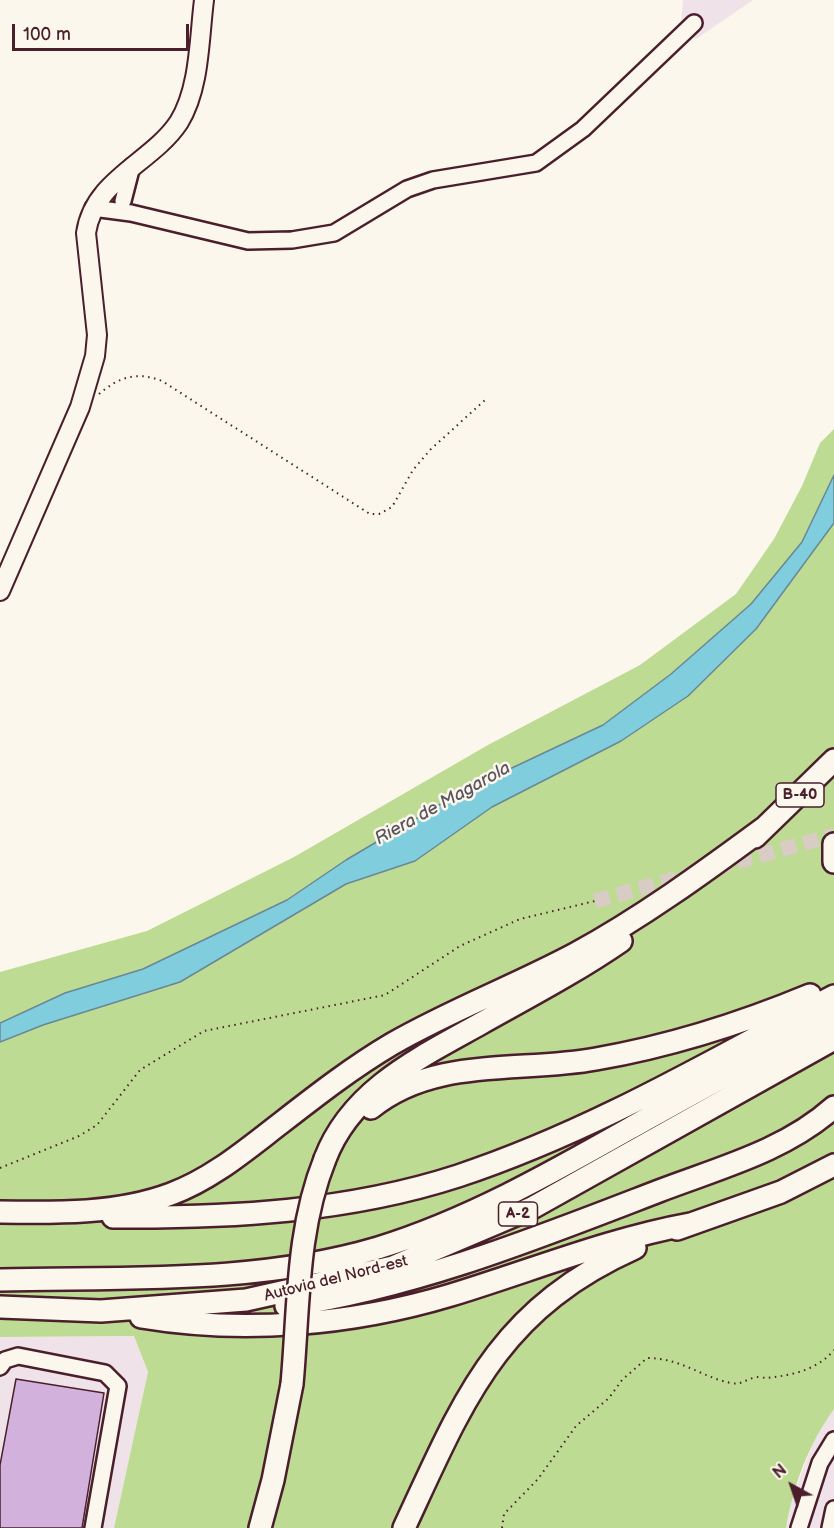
<!DOCTYPE html>
<style>
body{margin:0}
#map{position:relative;width:834px;height:1528px;overflow:hidden;background:#fbf7ec;font-family:"Balsamiq Sans",sans-serif}
canvas{display:block}
.north{position:absolute;left:762px;top:1456px;width:60px;height:60px;-webkit-text-stroke:4px #fbf7ec;paint-order:stroke;rotate:320deg;font-size:16px;font-weight:700;line-height:24px;text-align:center;color:#4a1f2b}
.north::after{content:'';display:block;margin:auto;width:21px;height:27px;background:#4a1f2b;clip-path:polygon(50% 0,100% 100%,50% 72%,0 100%)}
.scale{position:absolute;left:12px;top:24px;width:177px;height:27px;box-sizing:border-box;border:3px solid #4a1f2b;border-top:0;padding-left:8px;font-size:18px;line-height:21px;white-space:nowrap;color:#4a1f2b;-webkit-text-stroke:4px #fbf7ec;paint-order:stroke}
</style>
<div id="map">
<canvas width="834" height="1528"></canvas>
<div class="north">N</div>
<div class="scale">100 m</div>
</div>
<script>
const c = document.querySelector('canvas').getContext('2d');
c.lineJoin = 'round';
function fill(path, color) {
  c.fillStyle = color;
  c.fill(path, 'evenodd');
}
function stroke(path, color, width, dash) {
  c.strokeStyle = color;
  c.lineWidth = width;
  c.lineCap = dash ? 'butt' : 'round';
  c.setLineDash(dash || []);
  c.stroke(path);
}
function write(font, color, halo, rows, align = 'center') {
  c.font = font + ' "Balsamiq Sans",sans-serif';
  c.lineWidth = 5;
  c.setLineDash([]);
  c.textBaseline = 'middle';
  c.strokeStyle = halo;
  c.fillStyle = color;
  for (const [text, x, y, turn = 0] of rows) {
    c.save();
    c.translate(x, y);
    c.rotate((+turn || 0) * Math.PI / 180);
    c.textAlign = isNaN(turn) ? turn : align;
    if (halo) c.strokeText(text, 0, 0);
    c.fillText(text, 0, 0);
    c.restore();
  }
}
fill(new Path2D(`
 M683 0H753L696 39 681 26Z
 M134 1336 148 1372 114 1528H0V1337Z
 M834 1409V1528H786L790 1504 817 1432Z`), '#efe2e8');
fill(new Path2D(`
 M834 429V475L802 542 751 604 671 674 603 725 461 792 346 860 287 900 143 969 65 993 0 1023V972L147 931 294 857 488 745 640 665 736 594 774 539 802 486 820 443Z
 M834 523V1409C809 1443 793 1486 786 1528H114L148 1372 134 1336 0 1337V1042L43 1025 346 884 415 861 492 807 621 741 688 696 756 629Z`), '#bddb93');
const water = new Path2D(`
 M834 475V523L756 629 688 696 621 741 492 807 415 861 346 884 180 982 43 1025 0 1042V1023L65 993 143 969 287 900 346 860 461 792 603 725 671 674 751 604 802 542Z`);
fill(water, '#7fcddd');
stroke(water, '#6a8796', 1.5);
const building = new Path2D(`
 M16 1379 104 1393 82 1528H0V1465Z`);
fill(building, '#d2b1dd');
stroke(building, '#4a1f2b', 1.5);
stroke(new Path2D(`
 M715 868 834 835
 M595 901 692 874`), '#d8ccc5', 15, [15, 8]);
const minor = new Path2D(`
 M123 201 132 166
 M93 208 131 213 248 241 292 240 334 233 407 189 433 180 536 163 583 129 694 23
 M0 1367 5 1360 18 1356 105 1373 118 1386 93 1528
 M799 1528 820 1463 834 1440
 M830 1528 834 1509`);
const major = new Path2D(`
 M0 591 80 407 95 356 97 335 86 233C94 179 152 163 179 122 200 88 199 39 204 0`);
const highway = new Path2D(`
 M755 837 834 760
 M834 844V862
 M371 1108C435 1056 521 1073 596 1059 671 1046 740 1024 810 995
 M325 1159C351 1090 419 1058 480 1024 528 997 576 972 621 941
 M0 1212C56 1213 118 1214 171 1194 212 1179 247 1149 281 1123 317 1095 353 1067 392 1044 451 1010 515 986 575 954 641 918 703 873 764 828
 M113 1217C229 1218 347 1212 458 1176 591 1132 711 1061 834 996
 M677 1229 781 1192 834 1165
 M0 1280C125 1277 257 1284 378 1248 472 1219 558 1169 643 1121 706 1086 770 1051 834 1017
 M286 1306C416 1287 537 1238 659 1191 719 1168 785 1151 834 1107
 M0 1307 101 1311 246 1300 393 1267 532 1208 834 1039
 M141 1317C243 1334 351 1325 451 1295 530 1271 608 1239 690 1224
 M260 1528 273 1480 292 1384
 M404 1528C464 1399 497 1310 635 1248`);
stroke(minor, '#4a1f2b', 20);
stroke(major, '#4a1f2b', 22);
stroke(highway, '#4a1f2b', 26);
stroke(new Path2D(`
 M99 394C119 377 137 371 162 381L370 514H379L392 507 413 470 430 450 485 400
 M0 1168 79 1136 97 1125 140 1070 204 1031 385 995 460 946 520 919 595 901
 M502 1528 504 1514 538 1479 576 1426 609 1398 622 1380 647 1358C681 1358 701 1377 731 1383 741 1385 745 1380 753 1378 757 1376 763 1378 767 1378 793 1375 817 1370 834 1350`), '#4a1f2b', 2, [1.5, 4.5]);
stroke(minor, '#fbf7ec', 15);
stroke(major, '#fbf7ec', 18);
stroke(highway, '#fbf7ec', 21);
const highwayBridge = new Path2D(`
 M292 1384C299 1308 296 1231 325 1159`);
stroke(highwayBridge, '#4a1f2b', 26, []);
stroke(highwayBridge, '#fbf7ec', 21);
for (const [x, y, w] of [
 [800,795,48],
 [518,1214,39]
]) {
  const box = new Path2D();
  box.roundRect(x - w / 2, y - 12, w, 24, 4.5);
  c.fillStyle = '#fbf7ec';
  c.fill(box);
  stroke(box, '#4a1f2b', 1.5);
}
write('bold 15px', '#4a1f2b', null, [
 ["B-40",800,795],
 ["A-2",518,1214]
]);
write('16px', '#4a1f2b', '#fbf7ec', [
 ["Autovia del Nord-est",336,1279,-14]
]);
write('italic 18px', '#5a5360', '#fbf7ec', [
 ["Riera de Magarola",443,804,-29]
]);
</script>
